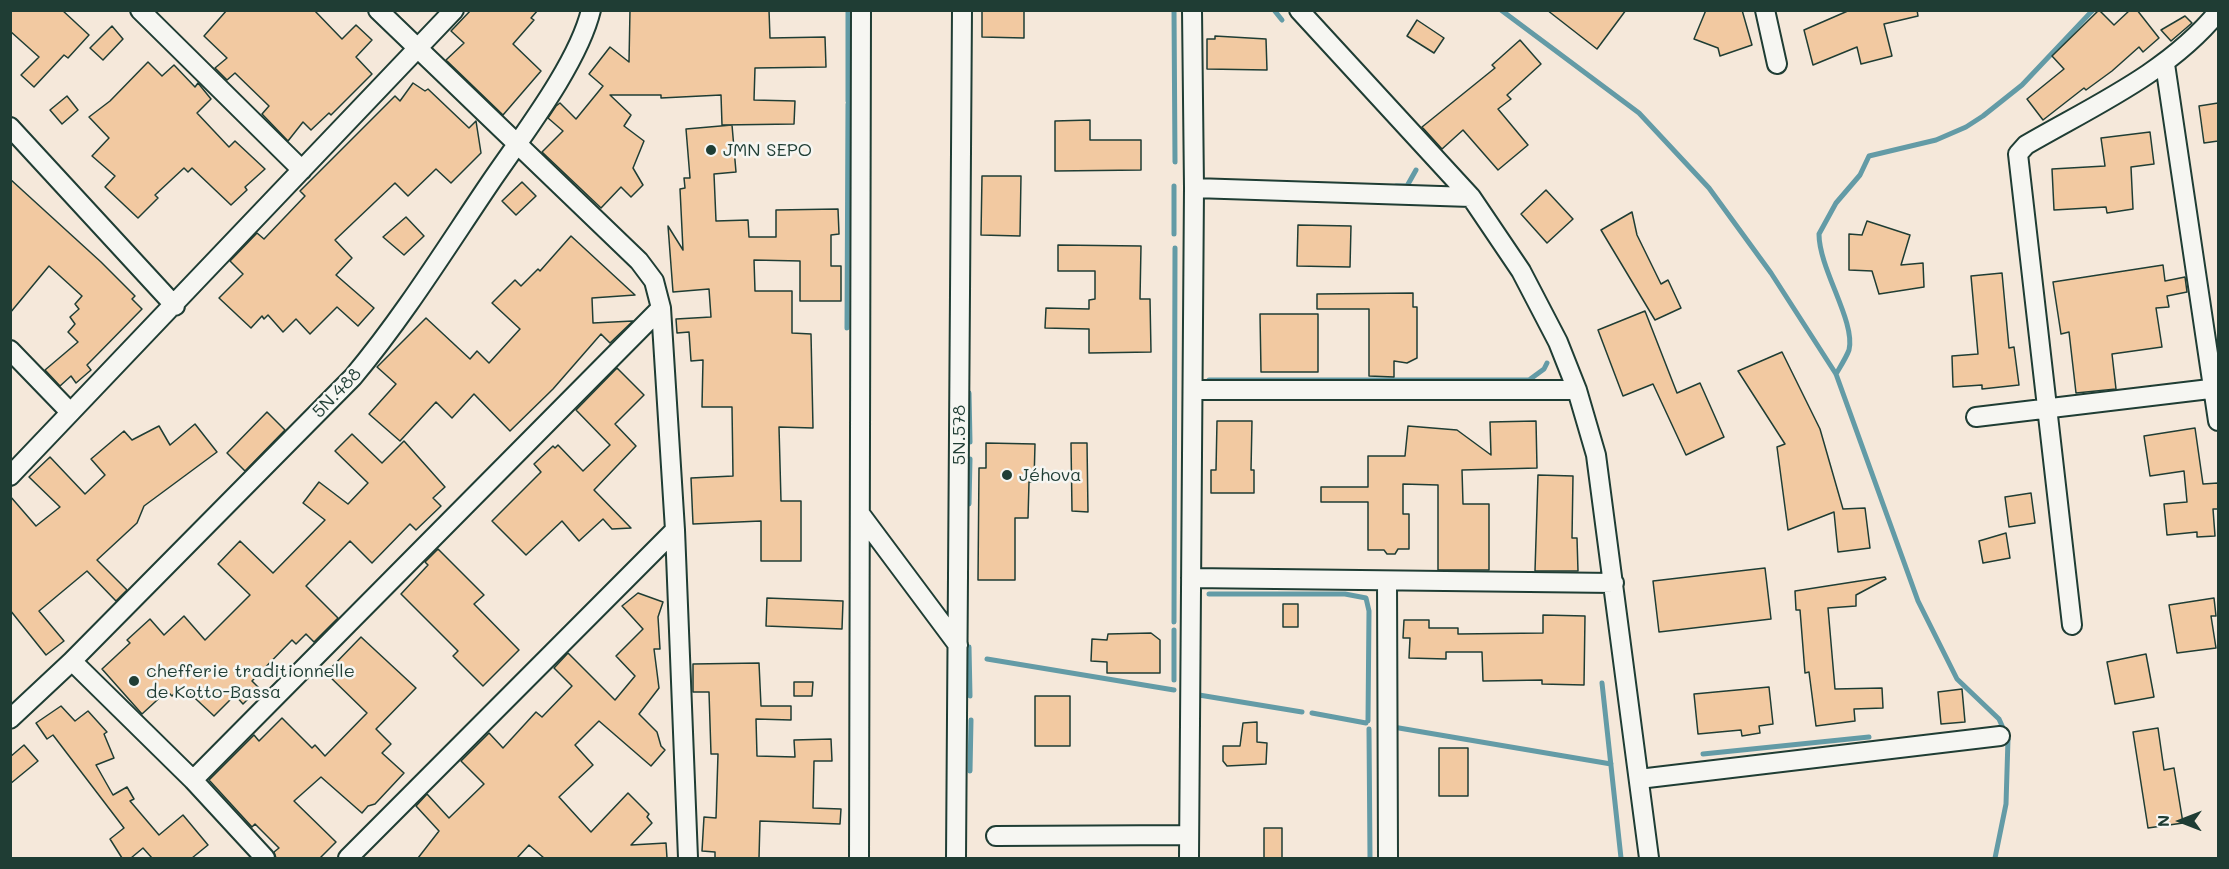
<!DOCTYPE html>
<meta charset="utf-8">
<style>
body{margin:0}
#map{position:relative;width:2229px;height:869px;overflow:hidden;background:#f5e8da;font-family:Mali,sans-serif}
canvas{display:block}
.frame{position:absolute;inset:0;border:12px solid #1f3d34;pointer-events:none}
.north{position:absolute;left:2151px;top:791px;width:60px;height:60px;-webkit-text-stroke:4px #f6f6f2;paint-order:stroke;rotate:270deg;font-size:16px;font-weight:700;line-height:24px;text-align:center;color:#1f3d34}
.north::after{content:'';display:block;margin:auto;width:21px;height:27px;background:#1f3d34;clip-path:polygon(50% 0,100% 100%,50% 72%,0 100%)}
</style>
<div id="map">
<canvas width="2229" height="869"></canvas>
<div class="frame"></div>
<div class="north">N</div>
</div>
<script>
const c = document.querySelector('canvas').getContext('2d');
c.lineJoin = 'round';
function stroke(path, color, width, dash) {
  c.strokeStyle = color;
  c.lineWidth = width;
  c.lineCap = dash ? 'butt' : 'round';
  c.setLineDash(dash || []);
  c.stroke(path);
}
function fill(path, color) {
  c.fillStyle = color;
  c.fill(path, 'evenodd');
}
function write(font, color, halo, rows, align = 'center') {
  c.font = font + ' Mali,sans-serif';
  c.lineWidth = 5;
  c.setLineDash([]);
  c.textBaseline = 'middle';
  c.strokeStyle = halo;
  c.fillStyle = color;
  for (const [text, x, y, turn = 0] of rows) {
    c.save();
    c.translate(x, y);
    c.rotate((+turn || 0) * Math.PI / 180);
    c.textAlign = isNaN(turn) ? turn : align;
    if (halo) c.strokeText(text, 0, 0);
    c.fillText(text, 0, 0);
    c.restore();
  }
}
stroke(new Path2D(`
 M848 10V101
 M1174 10 1175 162
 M1274 10 1282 20
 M1501 10 1639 113 1709 188 1771 273 1836 374 1918 601 1957 679 1999 719 2008 739 2006 804 1995 858
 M1174 186V234
 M1396 186H1407L1416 170
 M847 328 848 104
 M1836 374C1840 367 1846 358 1849 350 1856 322 1819 269 1819 234L1836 203 1860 175 1869 156 1936 140 1966 127 1983 116 2022 85 2093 10
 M1209 380H1529L1544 369 1547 363
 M969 393 970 442
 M969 504 970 459
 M1209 594H1345L1366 598 1369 611 1368 721
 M1174 622 1175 248
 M1174 630V680
 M969 647 970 696
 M987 659 1174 690
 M1602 683 1621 858
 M1199 695 1302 712
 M1312 713 1366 723
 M1393 727 1611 764
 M1369 729 1370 858
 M1703 754 1869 737
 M970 771 971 720`), '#639ba6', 5);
const building = new Path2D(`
 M10 10H62L89 35 68 58 64 55 34 87 21 75 39 57 10 31Z
 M227 10H314L342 39 356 25 372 40 356 57 372 74 331 115 329 113 311 130 303 122 288 141 262 114 269 106 235 73 227 80 215 68 227 58 204 36Z
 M471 10H538L531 18 534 20 513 44 541 71 503 115 446 60 464 43 451 31Z
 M630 10H769L770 38 825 37 826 67 755 68 754 100 795 101 794 124 722 125 721 95 661 98V95H610L631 115 624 126 644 141 633 168 643 185 631 197 621 187 601 208 542 152 563 131 548 118 556 106 560 103 576 119 603 86 589 74 610 47 629 62Z
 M982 10H1024V38L982 37Z
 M1547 10H1626L1597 49Z
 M1706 10H1742L1752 45 1720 56 1718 48 1694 39Z
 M1850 10H1917L1918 16 1884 24 1892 56 1861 64 1857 47 1813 65 1804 30Z
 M2099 10 2114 25 2130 10H2137L2159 38 2143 52 2139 47 2112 71 2086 90 2084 88 2043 120 2027 99 2064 69 2052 56Z
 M2185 16 2192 23 2171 41 2161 30Z
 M1417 20 1444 38 1434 53 1407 36Z
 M112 26 123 39 103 60 90 48Z
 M1215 36 1266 39 1267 70 1207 69V39H1215Z
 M1520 40 1541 64 1507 95 1511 99 1498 109 1528 145 1498 170 1463 130 1442 149 1422 127 1495 68 1492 65Z
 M148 62 162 76 174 65 195 87 198 83 211 99 197 113 229 147 235 141 265 169 245 187 247 190 231 205 192 168 188 172 184 168 155 195 158 198 138 218 105 187 115 176 92 156 109 138 89 117 110 101Z
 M413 83 425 91 428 89 469 128 476 121 481 153 451 183 436 169 408 196 395 183 335 240 352 258 336 275 374 308 358 326 337 307 310 334 296 319 283 332 268 315 264 319 262 316 251 328 219 298 243 274 230 261 257 233 264 239 305 196 300 191 395 96 400 101Z
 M67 96 78 110 62 124 50 110Z
 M2218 103V141L2204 143 2199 106Z
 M1090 120V140H1141V170L1055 171V121Z
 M732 125 736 172 714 174 716 221 748 220 749 237H776V210L838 209 839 234 831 235V266H841V301H800V261L754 260 755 291H792V333L811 334 813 428 779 427 781 501H801V561H761V521L693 524 691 478 733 476 732 407H702L703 360 691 361 689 332 677 333 676 319 711 317 709 289 673 292 668 226 683 250 680 189 685 188 684 178H690L686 129Z
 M2150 132 2154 164 2131 167 2133 209 2107 213 2106 207 2054 210 2052 169 2105 166 2101 138Z
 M982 176H1021L1020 236 981 235Z
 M10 179 101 262 135 296 132 299 142 309 87 365 91 370 76 383 71 376 60 386 45 370 78 342 68 332 75 324 70 317 79 309 75 304 82 296 49 266 10 313Z
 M522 182 536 196 516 215 502 201Z
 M1546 190 1573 219 1547 243 1521 214Z
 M1632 212 1637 235 1661 284 1668 280 1681 308 1655 320 1601 230Z
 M406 217 424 236 404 255 383 237Z
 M1867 221 1910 235 1901 265 1923 263 1924 287 1879 294 1872 271 1849 270V234L1862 235Z
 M1298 225 1351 226 1350 267 1297 266Z
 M571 236 635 295 592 298 593 323 633 321 610 343 601 334 553 389 510 431 474 394 452 418 436 402 400 441 369 414 396 384 377 367 426 318 470 359 477 351 489 363 520 329 492 303 515 280 521 286 538 269 540 271Z
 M1058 245 1141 246 1140 299H1150L1151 352 1089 353V329L1045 328 1046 308 1089 309V300L1095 299V271H1058Z
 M2163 265 2165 281 2185 277 2187 292 2167 296 2169 307 2156 308 2162 347 2112 354 2116 389 2076 393 2069 332 2061 334 2053 282Z
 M2002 273 2009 348 2014 347 2019 385 1982 389V385L1953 387 1952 356 1978 354 1971 276Z
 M1413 293V307H1417V358L1407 363 1394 361V377L1369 376V309H1317V294Z
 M1645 311 1677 393 1700 383 1724 437 1686 455 1653 384 1623 396 1598 330Z
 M1260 314H1318V372H1261Z
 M1782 352 1820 429 1843 509 1865 508 1870 548 1838 552 1834 512 1788 530 1777 447 1785 444 1738 371Z
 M617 368 644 395 615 424 636 446 594 490 631 528 612 529 603 519 579 541 562 521 526 555 492 521 541 472 534 464 553 446 555 448 558 445 583 471 610 445 576 410Z
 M267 412 285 430 245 471 227 453Z
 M1217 421H1252L1251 470H1254V493H1211V470H1216Z
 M1536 421 1537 468 1462 470 1463 504H1489V570H1438V485L1403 484V514H1409V549H1398L1395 554H1387L1384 550H1368V502H1321V487H1368V456H1405L1408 426 1457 430 1491 455 1490 422Z
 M195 424 217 452 144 506 137 523 97 560 127 590 116 601 87 571 39 611 64 641 46 655 10 610V496L36 526 60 507 29 477 50 457 85 494 105 475 91 459 124 431 132 440 159 426 170 445Z
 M2195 428 2203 484 2218 483V509H2213L2215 536 2197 537V532L2167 535 2164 504 2187 502 2184 471 2150 476 2144 436Z
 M352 434 382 463 404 441 445 487 433 498 441 506 416 530 410 524 372 563 350 541 306 586 338 618 314 642 306 634 296 644 292 640 252 681 259 688 243 704 235 695 214 716 182 686 172 696 167 691 142 714 102 669 130 643 127 640 150 619 164 635 184 616 205 640 250 595 218 564 240 541 273 573 325 520 303 503 319 482 348 504 368 483 335 451Z
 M986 443 1035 444 1034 482H1029L1028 518H1015V580H978L979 468H986Z
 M1071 443H1087L1088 512 1072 511Z
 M1538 475 1573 476 1572 538H1577L1578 571H1535Z
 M2031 493 2035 523 2009 527 2005 497Z
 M2006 533 2010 558 1983 563 1979 541Z
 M438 549 484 595 474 604 519 650 483 686 453 656 458 651 401 594 428 565 425 562Z
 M1765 568 1771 619 1659 632 1653 581Z
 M1885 577 1886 579 1856 595V606L1828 608 1835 689 1882 688 1883 708 1854 709 1855 721 1816 726 1809 672 1805 673 1800 610H1796L1795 591Z
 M638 593 663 602 658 617 660 649H654L659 688 639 714 657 732 661 746 665 750 651 766 599 721 575 745 593 765 559 797 591 832 628 793 649 814 647 817 652 823 631 845 666 843 667 858H544L529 845 517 858H418L439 831 416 806 427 794 449 818 484 784 461 761 489 733 503 748 536 712 542 717 572 686 554 668 568 653 615 700 635 676 616 656 643 629 622 606Z
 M767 598 843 601 842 629 766 626Z
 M2214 598 2216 616H2211L2216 648 2177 653 2169 605Z
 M1283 604H1298V627H1283Z
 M1543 615 1585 616 1584 685 1542 684V680L1483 681 1482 652H1446V659L1409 658 1410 638H1403L1404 620H1429V628H1458V634L1543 633Z
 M1151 633 1160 640V673H1107V662L1091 661 1092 639 1107 640 1108 634Z
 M361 637 416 688 376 729 391 744 382 753 404 773 375 804 368 806 362 813 321 777 294 801 336 842 320 858H276L274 852 279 848 255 824 252 827 209 780 254 735 259 741 282 718 312 748 315 745 325 756 367 713 326 673Z
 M2146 654 2154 697 2115 704 2107 662Z
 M759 663 761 706H791V720L756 719 757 756 795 757 794 740 831 739 832 761H814L813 808 841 809 840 824 760 821 759 858H715V852L702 851 704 817 716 818 718 754H711L709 692H693V664Z
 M794 682H813L812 696H794Z
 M1769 687 1773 724 1759 726 1760 733 1742 736 1741 730 1698 734 1694 694Z
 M1962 689 1965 722 1941 724 1938 692Z
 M1035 696H1070V746H1035Z
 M61 706 75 721 88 711 107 732 104 734 114 758 96 765 113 795 127 787 134 799 130 801 159 835 183 815 208 845 192 858H152L143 848 131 858H122L110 839 124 828 53 735 47 739 36 723Z
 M1257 722V742L1267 743 1266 764 1227 766 1223 761V746H1240L1243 723Z
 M2158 728 2164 770 2174 768 2183 823 2148 828 2133 732Z
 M24 745 38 761 10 784V757Z
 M1439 748H1468V796H1439Z
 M1264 828H1282V858H1264Z`);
fill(building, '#f2c9a1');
stroke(building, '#1f3d34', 1.5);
const minor = new Path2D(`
 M140 10 302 170
 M378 10 639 261 654 281 661 308 675 530 688 858
 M1299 10 1471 197 1521 271 1558 342 1577 390 1596 455 1649 858
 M1765 10 1777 64
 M2165 64 2218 421
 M10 127 175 306
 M1194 188 1471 197
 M10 350 70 412
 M1193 390H1577
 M1976 417 2218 388
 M10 476 454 10
 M861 515 958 645
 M1191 578 1614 583
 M1387 581 1388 858
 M2072 625 2018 154 2026 145C2093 106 2168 73 2218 12
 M72 661 193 780 265 858
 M10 719 72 661 353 377C404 316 446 248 490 183 522 136 578 64 591 10
 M1639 779 2000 736
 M193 780 661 308
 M996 836 1189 835
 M348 858 675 530
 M859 858 861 10
 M956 858 962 10
 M1189 858 1194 188 1192 10`);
stroke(minor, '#1f3d34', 22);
stroke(minor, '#f6f6f2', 18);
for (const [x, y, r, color] of [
 [711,150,6,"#1f3d34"],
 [1007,475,6,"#1f3d34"],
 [134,681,6,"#1f3d34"]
]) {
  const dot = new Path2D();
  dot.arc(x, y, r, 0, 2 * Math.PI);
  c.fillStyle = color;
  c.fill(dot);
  stroke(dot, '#f6f6f2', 2);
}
write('18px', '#1f3d34', '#f6f6f2', [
 ["JMN SEPO",723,150],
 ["Jéhova",1019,475],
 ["chefferie traditionnelle",146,671],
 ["de Kotto-Bassa",146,692]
], 'left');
write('18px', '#1f3d34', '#f6f6f2', [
 ["5N.488",337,393,-46],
 ["5N.578",959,435,-90]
]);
</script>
